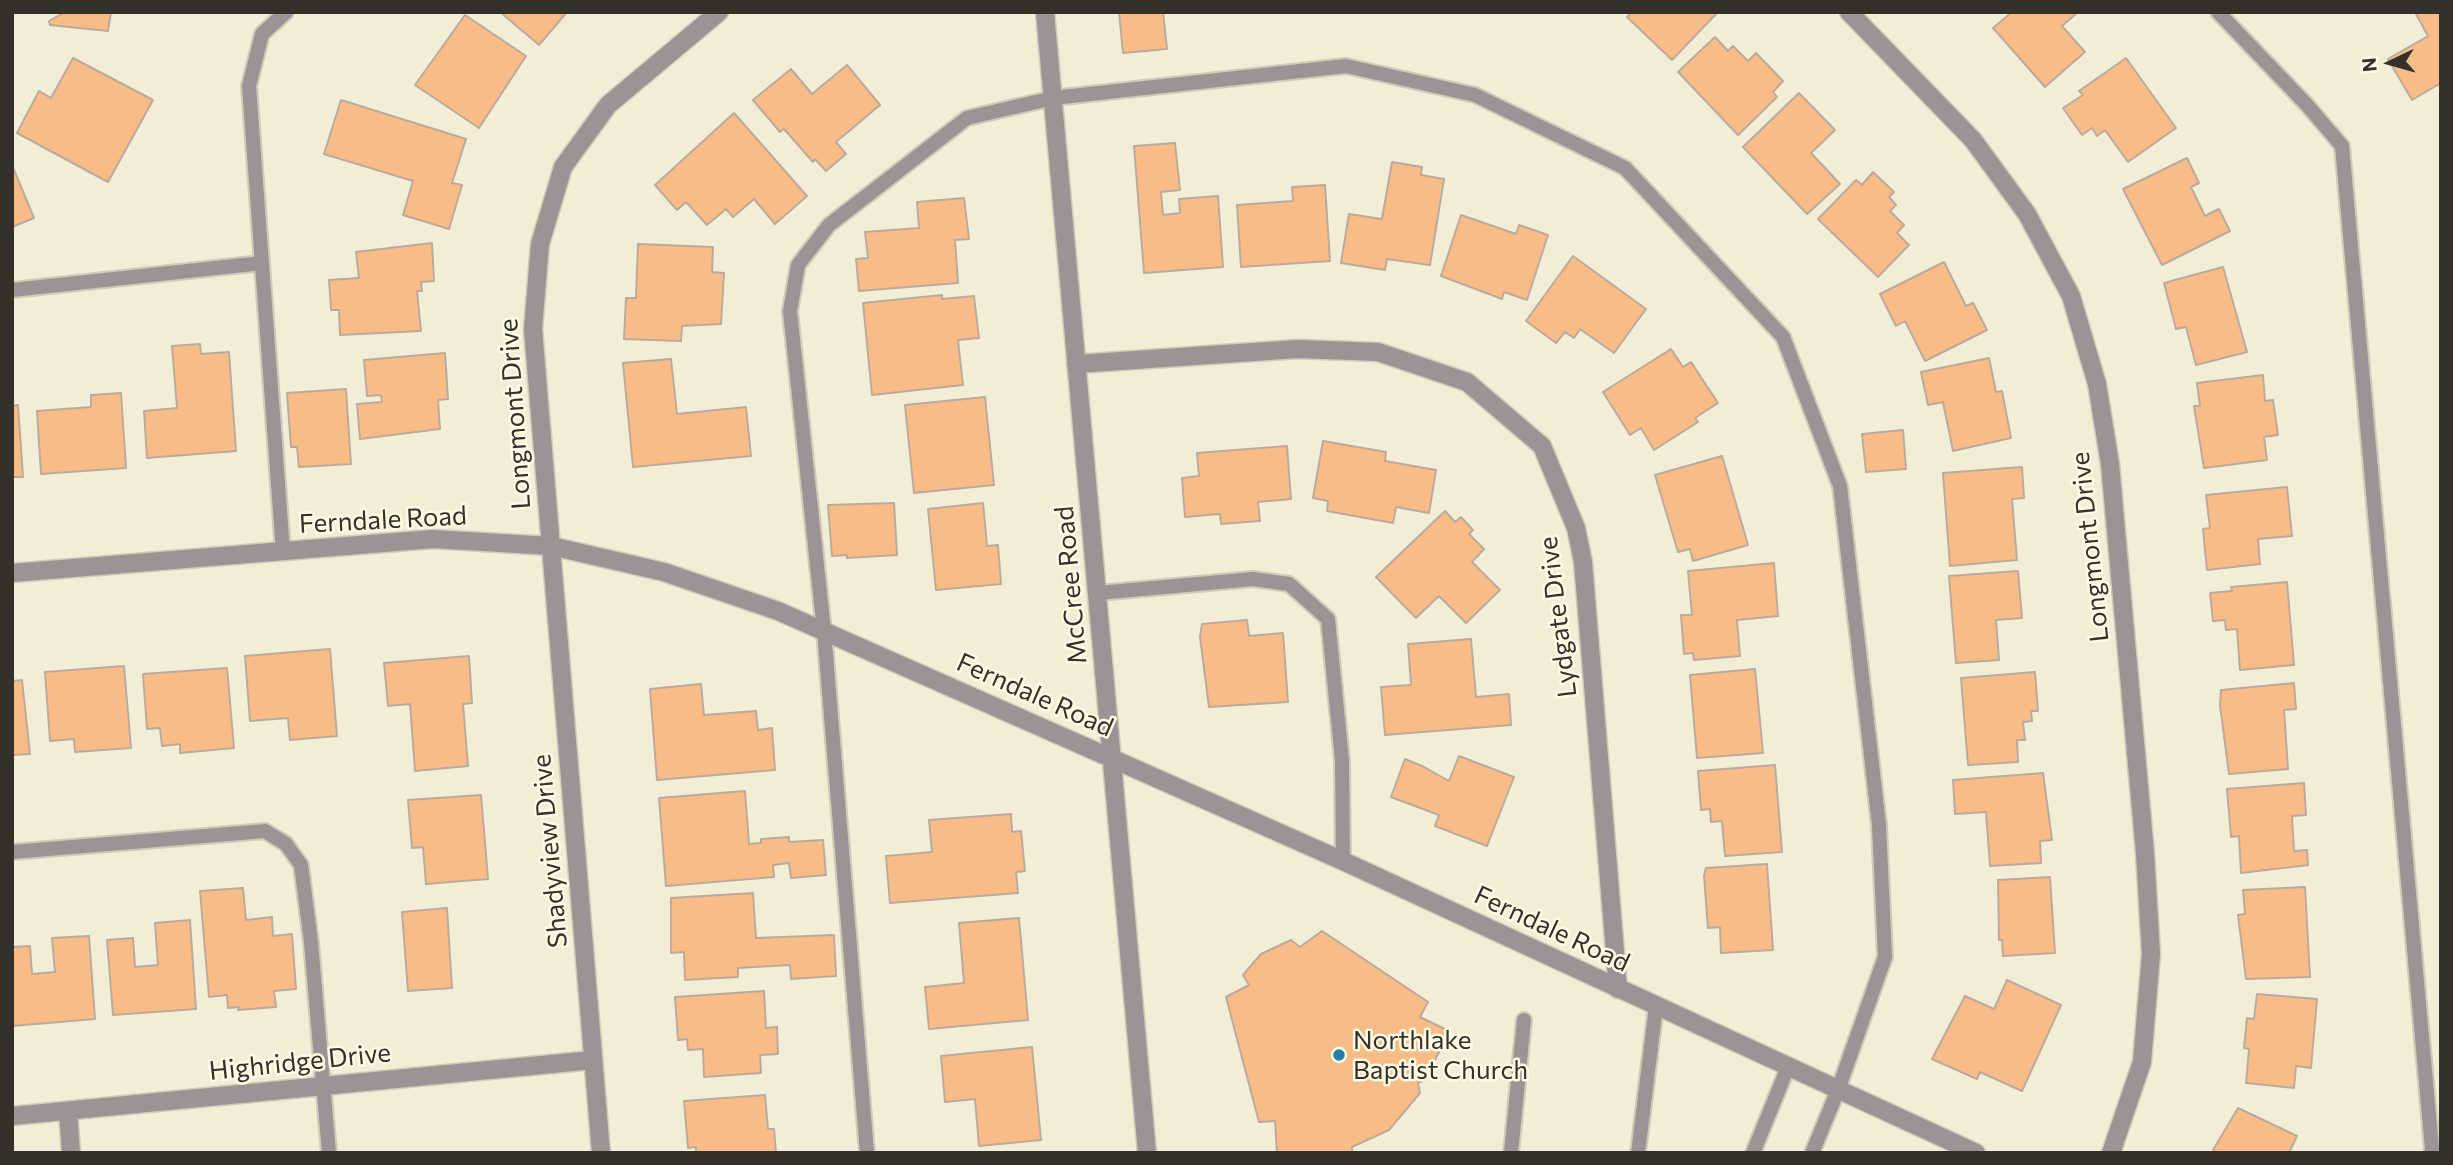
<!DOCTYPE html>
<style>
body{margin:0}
#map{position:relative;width:2453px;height:1165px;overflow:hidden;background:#f1edd7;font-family:Commissioner,sans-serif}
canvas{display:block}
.frame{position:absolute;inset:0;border:14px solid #333129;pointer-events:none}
.north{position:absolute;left:2355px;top:28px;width:70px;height:70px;-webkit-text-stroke:5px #fffae4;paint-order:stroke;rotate:265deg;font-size:19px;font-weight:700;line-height:28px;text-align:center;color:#333129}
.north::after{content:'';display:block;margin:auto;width:24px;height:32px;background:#333129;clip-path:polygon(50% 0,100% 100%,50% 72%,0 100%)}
</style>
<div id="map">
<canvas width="2453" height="1165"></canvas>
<div class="frame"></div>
<div class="north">N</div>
</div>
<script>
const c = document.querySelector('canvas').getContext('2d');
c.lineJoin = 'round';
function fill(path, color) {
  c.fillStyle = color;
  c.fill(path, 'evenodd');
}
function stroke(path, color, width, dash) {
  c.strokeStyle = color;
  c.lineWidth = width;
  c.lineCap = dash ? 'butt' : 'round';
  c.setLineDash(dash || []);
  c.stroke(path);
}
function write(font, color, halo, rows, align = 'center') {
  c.font = font + ' Commissioner,sans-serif';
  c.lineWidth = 5;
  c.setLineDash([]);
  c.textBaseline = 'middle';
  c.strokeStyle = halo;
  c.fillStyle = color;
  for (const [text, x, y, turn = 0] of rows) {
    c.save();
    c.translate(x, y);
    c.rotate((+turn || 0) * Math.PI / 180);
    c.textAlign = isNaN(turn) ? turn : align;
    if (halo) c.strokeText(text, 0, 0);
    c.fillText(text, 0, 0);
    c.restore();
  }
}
const building = new Path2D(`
 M65 12H111L108 31 50 25 49 21Z
 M500 12H567L539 45Z
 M1119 12H1163L1167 49 1123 53Z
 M1632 12H1718L1672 60 1627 17Z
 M2012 12H2078L2062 26 2085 52 2045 87 1993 28Z
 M2415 12H2441V83L2412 100 2388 59 2428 36Z
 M465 15 526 56 479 128 415 85Z
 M1715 37 1728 51 1733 46 1748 61 1756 53 1783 81 1773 92 1777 97 1738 135 1678 72Z
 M73 58 153 100 108 182 17 133 39 91 51 98Z
 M2126 58 2176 128 2128 162 2105 130 2097 136 2092 128 2082 135 2063 108 2083 95 2079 91Z
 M847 65 880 105 836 142 846 154 826 171 815 159 813 162 784 129 780 132 753 100 791 69 812 94Z
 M1799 93 1835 130 1811 153 1840 184 1807 214 1743 147Z
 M341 100 466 139 452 183 462 185 449 229 403 215 413 181 324 154Z
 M734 113 807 196 775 224 754 199 733 217 726 209 707 225 686 202 677 210 655 185Z
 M1175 143 1180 190 1161 192 1163 215 1180 213 1179 199 1218 196 1223 267 1144 273 1134 146Z
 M2187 158 2199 183 2191 187 2205 216 2219 209 2230 231 2162 265 2123 189Z
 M1392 162 1422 167 1421 175 1444 179 1430 265 1387 259 1385 270 1341 263 1349 214 1382 219Z
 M12 165 34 218 12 227Z
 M1873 172 1894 192 1889 197 1896 205 1890 211 1904 225 1897 233 1909 245 1878 277 1818 219 1856 180 1862 185Z
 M1325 185 1330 261 1241 267 1237 205 1293 201 1292 187Z
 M964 198 969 239 955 240 958 283 859 291 856 259 868 258 865 232 919 228 917 202Z
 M1461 215 1516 234 1519 225 1548 235 1527 300 1504 292 1502 299 1441 276Z
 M432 243 434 281 421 282 422 291H417L421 331 340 335 339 310H331L329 280 359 278 356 252Z
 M638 244 713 247 712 272 724 273 721 324 682 326 681 341 624 339 626 298H636Z
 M1573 256 1646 309 1614 353 1580 329 1574 338 1565 332 1556 343 1526 321Z
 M1944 262 1966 306 1973 303 1987 330 1925 361 1905 321 1896 326 1880 294Z
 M2223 267 2247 352 2196 365 2186 327 2176 329 2164 283Z
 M942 295V299L974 296 979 338 958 340 963 385 872 395 863 303Z
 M200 344 201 354 229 352 236 451 147 458 144 411 177 408 172 346Z
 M1671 349 1683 367 1691 362 1718 403 1695 418 1698 422 1654 450 1641 428 1630 435 1603 392Z
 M445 353 448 399 438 400 440 429 360 439 357 404 382 402 381 395 367 396 364 360Z
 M1989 358 1996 392 2002 391 2011 438 1953 451 1943 402 1928 405 1921 372Z
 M671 359 677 414 746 407 751 456 633 467 623 363Z
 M2263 375 2265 401 2273 400 2278 435 2264 437 2267 460 2204 468 2194 406H2200L2197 383Z
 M346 389 351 464 299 467 297 447H291L287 393Z
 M121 393 126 468 41 474 37 411 91 407V395Z
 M985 397 994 485 914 493 905 405Z
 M18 405 23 477H12V406Z
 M1903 430 1906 469 1866 472 1862 434Z
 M1323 441 1386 452 1385 461 1436 470 1429 513 1396 507 1393 523 1327 511 1328 501 1313 498Z
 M1287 446 1291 499 1258 502 1260 521 1221 524 1220 514 1185 517 1182 478 1199 476 1197 453Z
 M1722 456 1748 545 1693 561 1690 549 1678 552 1655 475Z
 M2022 467 2024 498 2012 499 2017 560 1950 566 1943 473Z
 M2287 487 2292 536 2258 539 2260 564 2207 570 2203 529 2210 528 2206 495Z
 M894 503 897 555 847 558V555L832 556 828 505Z
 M983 503 987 546 998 545 1001 584 936 590 928 509Z
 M1445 511 1455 522 1461 517 1473 530 1469 534 1484 549 1472 562 1500 590 1466 623 1439 596 1416 618 1376 577Z
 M1774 563 1778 616 1737 620 1740 656 1694 660 1693 653 1684 654 1681 615H1692L1688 571Z
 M2018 571 2022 618 1996 620 1999 660 1956 663 1949 576Z
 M2287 582 2294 665 2240 670 2237 629 2226 630 2225 620 2213 621 2210 593 2232 591 2231 587Z
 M1247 620 1249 636 1283 633 1288 702 1209 707 1200 637 1202 624Z
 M1471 639 1476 697 1509 694 1511 725 1385 735 1381 687 1411 685 1408 644Z
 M330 649 337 736 290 740 288 718 250 721 245 656Z
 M469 656 472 703 463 704 468 766 415 771 410 704 388 706 384 663Z
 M124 666 131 748 75 752 74 739 50 741 45 672Z
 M227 668 234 748 180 753V744L162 746 160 728 147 729 143 674Z
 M1755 669 1763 753 1697 758 1690 675Z
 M2035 672 2038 711H2031L2032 721 2023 722 2025 740H2017L2018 762 1968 765 1961 678Z
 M22 680 30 754 12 755V681Z
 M2294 683 2296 709 2284 710 2288 769 2229 774 2220 705 2221 690Z
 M701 684 704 715 756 711 758 730 772 728 775 770 657 780 650 689Z
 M1459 756 1514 777 1487 846 1435 826 1439 815 1391 797 1405 759 1424 767 1449 781Z
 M1775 765 1782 852 1725 856 1722 821 1711 822 1710 809 1701 810 1698 771Z
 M2043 773 2052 840 2040 841 2041 863 1990 866 1986 812 1955 814 1953 780Z
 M2304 783 2306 815 2292 816 2294 851 2307 850 2308 865 2241 873 2239 836 2231 837 2227 789Z
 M745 791 749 844 761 843V839L789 837V842L823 840 826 875 791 878 789 863 773 865 774 877 666 886 659 798Z
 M481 795 488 879 426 884 423 847 412 848 408 800Z
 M1011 814 1012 832 1021 831 1025 871 1016 872 1018 893 890 903 886 856 932 852 929 820Z
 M1767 864 1773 950 1721 953 1720 927 1708 928 1704 876 1706 868Z
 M2050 877 2055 953 2003 956 2002 940H1999L1998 880Z
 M2305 887 2310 977 2246 979 2238 915 2245 914 2243 890Z
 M243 888 246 920 272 917 273 936 292 934 296 989 274 991 276 1007 238 1010 239 1007 228 1008 227 995 209 997 200 891Z
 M753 893 756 938 834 935 836 976 791 979 790 965 738 968V977L685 980 684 952 671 953V898Z
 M447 908 452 988 408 991 402 912Z
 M1019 918 1028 1020 929 1029 925 987 964 983 959 923Z
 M190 920 196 1009 113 1015 107 940 133 938 135 967 158 965 155 923Z
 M1322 931 1428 1002 1420 1017 1449 1031 1426 1079 1418 1083 1420 1093 1389 1130 1352 1147V1153H1277L1275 1121 1259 1122 1226 997 1249 985 1243 975 1261 954 1291 940 1300 947Z
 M89 936 95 1019 12 1026V947L30 946 32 974 55 972 52 938Z
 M2007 980 2061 1005 2022 1091 1980 1072 1977 1079 1932 1059 1965 996 1994 1009Z
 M764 991 766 1028 777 1027 778 1054 760 1055 761 1073 704 1077 703 1049 688 1050 687 1039 678 1040 675 997Z
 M2257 994 2317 999 2311 1068 2296 1066 2294 1088 2246 1083 2249 1049 2244 1048 2247 1018 2254 1019Z
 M1032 1047 1041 1140 979 1146 975 1099 945 1102 941 1056Z
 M765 1095 768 1129H774L776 1153H696V1147L688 1148 684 1101Z
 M2238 1108 2297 1136 2289 1153H2218L2213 1150Z`);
fill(building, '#f9bc86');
stroke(building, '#bcab9d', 2);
const service = new Path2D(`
 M2218 12 2307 105 2342 146 2432 1149 2431 1153
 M12 290 262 263
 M283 552 249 86 262 34 286 12
 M1098 593 1253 579 1289 584 1328 619 1342 760 1343 861
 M12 852 265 831 286 844 301 865 311 942 329 1153
 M867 1153 824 631 790 311 798 265 829 225 967 118 1053 98 1346 66 1475 95 1625 168 1783 337 1840 486 1879 825 1885 957 1838 1090 1812 1153
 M1511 1153 1524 1020
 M1638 1153 1656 1006
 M1753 1153 1788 1067`);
const minor = new Path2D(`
 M1849 12 1973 140 2027 214 2071 296 2097 384 2110 464 2145 853 2151 954 2142 1062 2111 1153
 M1076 364 1298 349 1378 352 1467 382 1542 446 1576 528 1583 562 1618 989
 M68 1111 71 1153
 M12 1116 593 1060
 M601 1153 533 329 540 244 563 167 608 105 719 12`);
const tertiary = new Path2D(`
 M1045 12 1147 1153
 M12 573 433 539 551 546 664 572 778 611 1113 759 1343 861 1976 1153`);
stroke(service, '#cfcbb8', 18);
stroke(minor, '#cfcbb8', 21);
stroke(tertiary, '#cfcbb8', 21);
stroke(service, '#9e9394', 14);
stroke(minor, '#9e9394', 18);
stroke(tertiary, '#9e9394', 18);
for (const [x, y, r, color] of [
 [1339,1055,7,"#267ead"]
]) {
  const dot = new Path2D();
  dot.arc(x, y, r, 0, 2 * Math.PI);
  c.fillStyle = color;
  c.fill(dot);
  stroke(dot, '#fffae4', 2.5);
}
write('26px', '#333129', '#fffae4', [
 ["Longmont Drive",515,414,-94],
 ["Ferndale Road",383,520,-3],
 ["Longmont Drive",2090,547,-96],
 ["McCree Road",1071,585,-95],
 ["Lydgate Drive",1558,617,-97],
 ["Ferndale Road",1035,695,24],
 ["Shadyview Drive",550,851,-95],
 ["Ferndale Road",1552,929,25],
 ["Highridge Drive",300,1062,-6]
]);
write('26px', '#333129', '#fffae4', [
 ["Northlake",1353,1040],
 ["Baptist Church",1353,1070]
], 'left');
</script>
